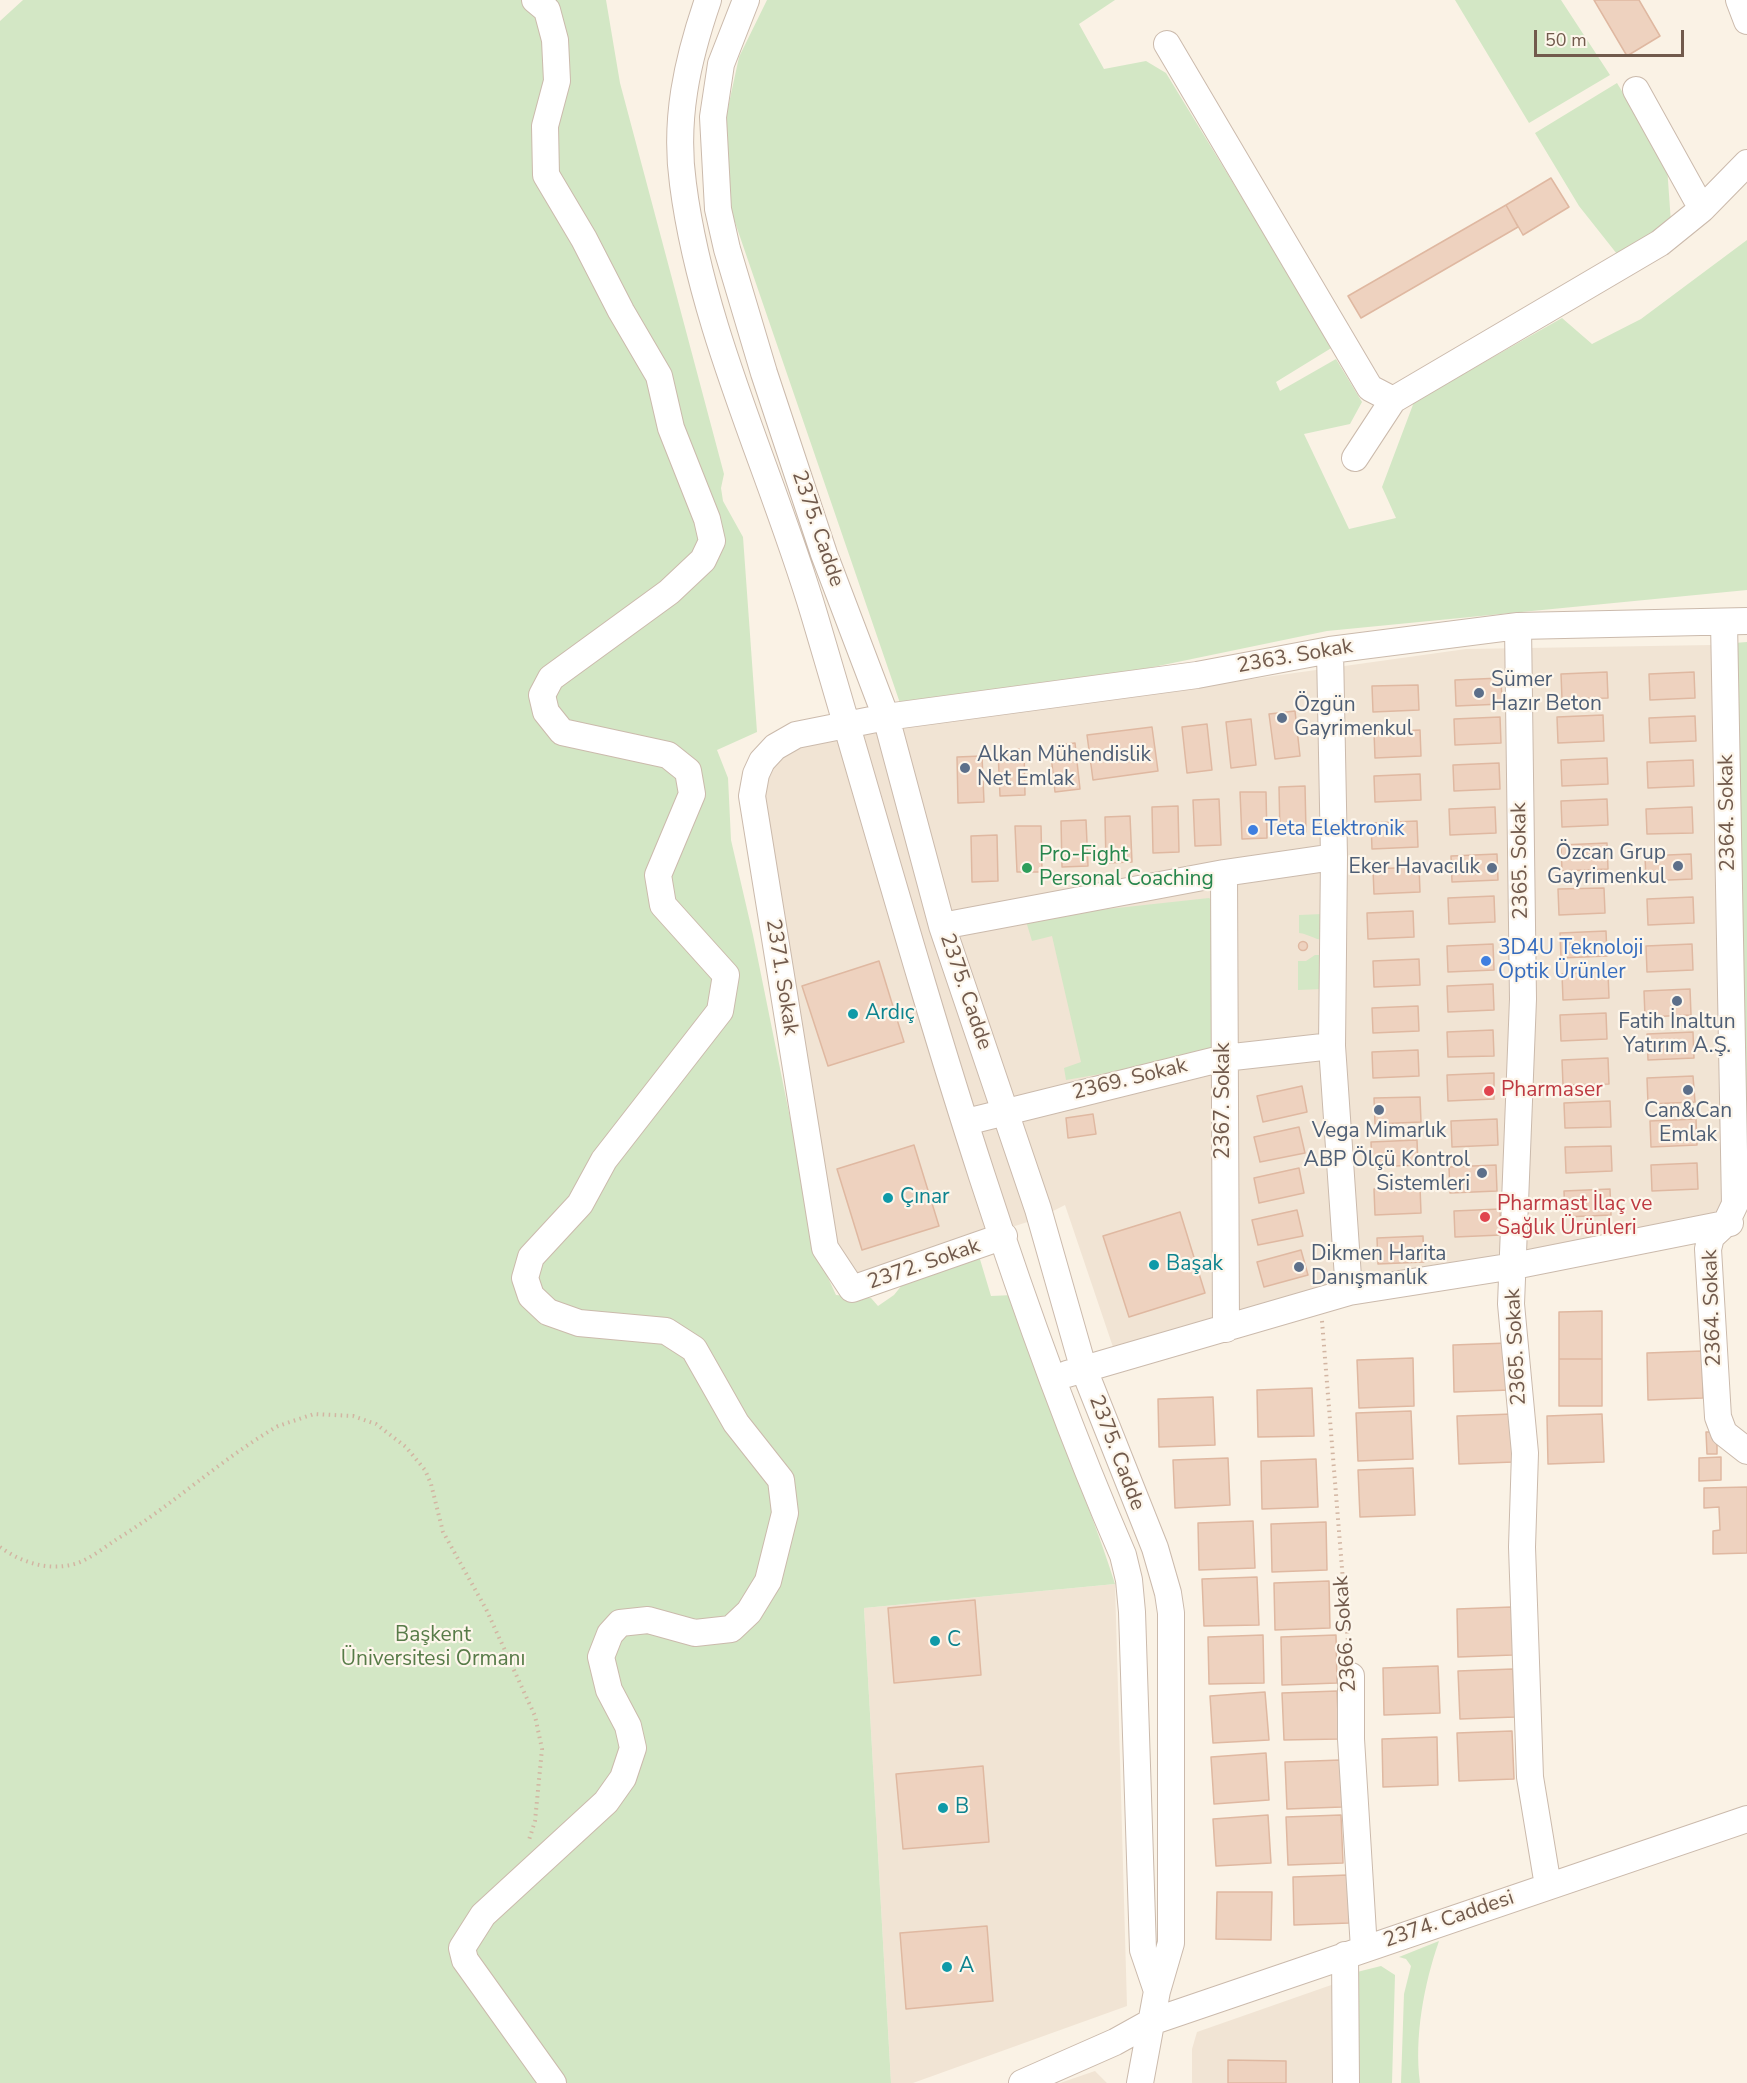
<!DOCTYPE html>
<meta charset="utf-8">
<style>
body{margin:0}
#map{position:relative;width:1747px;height:2083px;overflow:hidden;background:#faf2e5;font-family:"Nunito Sans",sans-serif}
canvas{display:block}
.scale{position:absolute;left:1534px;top:30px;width:150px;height:27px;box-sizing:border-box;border:3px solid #715a4c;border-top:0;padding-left:8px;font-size:18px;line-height:21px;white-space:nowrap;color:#715a4c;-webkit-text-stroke:4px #fdf6eb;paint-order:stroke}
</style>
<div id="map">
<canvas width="1747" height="2083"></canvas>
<div class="scale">50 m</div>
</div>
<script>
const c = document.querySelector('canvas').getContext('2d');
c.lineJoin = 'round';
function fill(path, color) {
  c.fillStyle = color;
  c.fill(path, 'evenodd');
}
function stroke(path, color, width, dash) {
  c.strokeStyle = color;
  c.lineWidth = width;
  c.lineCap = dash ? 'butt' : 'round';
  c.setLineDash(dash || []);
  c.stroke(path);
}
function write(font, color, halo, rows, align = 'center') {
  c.font = font + ' "Nunito Sans",sans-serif';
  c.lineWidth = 4.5;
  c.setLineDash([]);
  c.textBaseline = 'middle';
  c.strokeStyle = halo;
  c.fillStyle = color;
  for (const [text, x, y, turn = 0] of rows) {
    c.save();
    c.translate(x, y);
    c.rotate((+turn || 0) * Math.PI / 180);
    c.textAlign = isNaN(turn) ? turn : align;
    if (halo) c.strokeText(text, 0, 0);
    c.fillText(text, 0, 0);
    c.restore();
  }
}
fill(new Path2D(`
 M1712 645 1726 1211 1216 1317 1114 1350 1065 1205 1037 1219 851 1278 832 1245 762 794 768 764 785 750 823 739 1466 649Z
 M1115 1584 1127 2006 913 2083H891L864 1608Z
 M1337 1983 1338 2083H1192V2049L1197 2032Z
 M1095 2071 1107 2083H1060Z`), '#f1e4d4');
fill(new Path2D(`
 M23 0H606L620 83 724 474 721 488 723 501 743 537 757 732 717 750 728 778 731 840 753 935 818 1256 836 1295 871 1298 878 1306 894 1295 902 1285 979 1256 991 1296 1013 1295C1038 1394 1085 1487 1115 1584L864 1608 891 2083H0V21Z
 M767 0H1115L1079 24 1104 69 1146 61 1166 73 1333 347 1276 382 1280 391 1336 359 1362 402 1350 424 1304 434 1349 529 1396 518 1382 487 1414 402 1562 318 1592 344 1641 319 1747 240V590L1327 631 1023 694 901 706 727 199 726 117 739 57Z
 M1455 0H1561L1610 75 1529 123Z
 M1617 83 1667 166 1671 223 1617 254 1579 206 1535 133Z
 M1747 642V1108L1741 1135 1734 643Z
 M1209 898 1215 903 1212 1055 1066 1080 1064 1068 1081 1062 1052 936 1032 941 1025 918Z
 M1323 914V940C1313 939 1309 934 1299 933V915Z
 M1315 955H1322V989L1298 990V961H1306Z
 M1439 1941C1424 1984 1414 2037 1420 2083H1401L1404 1994 1411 1966 1406 1959 1399 1957Z
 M1381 1966 1395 1975 1392 2083H1352L1353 1973Z`), '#d3e7c5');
const building = new Path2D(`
 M1594 0H1639L1660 36 1627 56Z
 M1551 178 1569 207 1523 235 1506 205Z
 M1506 205 1518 227 1361 318 1348 296Z
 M1607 672 1608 698 1562 699 1561 674Z
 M1694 672 1695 698 1650 700 1649 674Z
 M1501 678 1502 704 1456 706 1455 680Z
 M1418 685 1419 710 1373 712 1372 686Z
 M1295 711 1300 756 1275 759 1269 714Z
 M1603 715 1604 741 1558 743 1557 717Z
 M1695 716 1696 741 1650 743 1649 718Z
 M1500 717 1501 743 1455 745 1454 719Z
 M1251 719 1256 765 1231 768 1226 722Z
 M1207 724 1212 770 1187 773 1182 727Z
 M1152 727 1158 771 1093 780 1087 735Z
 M1420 730 1421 756 1375 758 1374 732Z
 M1075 743 1080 789 1055 792 1050 746Z
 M1024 749 1025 795 1000 796 998 750Z
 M982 756 984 802 958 803 957 757Z
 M1607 758 1608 784 1562 786 1561 760Z
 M1693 760 1694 786 1648 788 1647 762Z
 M1499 763 1500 789 1454 791 1453 765Z
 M1420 774 1421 800 1375 802 1374 776Z
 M1305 786 1306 832 1280 833 1279 787Z
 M1240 792H1266L1267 838 1242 839Z
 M1219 799 1221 845 1195 846 1193 800Z
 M1607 799 1608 825 1562 827 1561 801Z
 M1178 806 1179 852 1153 853 1152 807Z
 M1495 807 1496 833 1450 835 1449 809Z
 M1692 807 1693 833 1647 834 1646 809Z
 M1130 816 1132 862 1106 863 1105 817Z
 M1086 820 1088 866 1062 867 1061 821Z
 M1417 821 1418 847 1372 849 1371 823Z
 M1015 826H1041L1042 872H1017Z
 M997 835 998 881 972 882 971 836Z
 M1607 843 1608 869 1562 871 1561 845Z
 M1497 854 1498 880 1452 882 1451 856Z
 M1691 854 1692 879 1646 881 1645 856Z
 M1419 867 1420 892 1374 894 1373 869Z
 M1604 888 1605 913 1559 915 1558 889Z
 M1494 896 1495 922 1449 924 1448 898Z
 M1693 897 1694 923 1648 925 1647 899Z
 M1413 911 1414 937 1368 939 1367 913Z
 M1606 931 1607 956 1561 958 1560 933Z
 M1298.5 946a4.5 4.5 0 1 1 9 0a4.5 4.5 0 1 1-9 0Z
 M1493 944 1494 970 1448 972 1447 946Z
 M1692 944 1693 970 1647 972 1646 946Z
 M1419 959 1420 985 1374 987 1373 961Z
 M879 961 904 1042 828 1066 802 986Z
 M1608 972 1609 998 1563 1000 1562 974Z
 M1493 984 1494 1010 1448 1012 1447 986Z
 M1690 989 1691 1015 1645 1017 1644 991Z
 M1418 1006 1419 1031 1373 1033 1372 1008Z
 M1606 1013 1607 1039 1561 1041 1560 1015Z
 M1493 1030 1494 1056 1448 1057 1447 1032Z
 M1693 1032 1694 1058 1648 1060 1647 1034Z
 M1418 1050 1419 1076 1373 1078 1372 1052Z
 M1608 1058 1609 1084 1563 1085 1562 1060Z
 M1494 1073V1099L1448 1101 1447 1075Z
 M1693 1076 1695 1102 1648 1104 1647 1078Z
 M1302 1086 1307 1112 1263 1122 1257 1096Z
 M1420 1097 1421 1122 1375 1124 1374 1098Z
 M1610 1101 1611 1127 1565 1128 1564 1103Z
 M1093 1114 1096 1134 1068 1138 1066 1118Z
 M1497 1119 1498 1145 1452 1147 1451 1121Z
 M1696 1119 1697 1145 1651 1147 1650 1121Z
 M1299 1127 1305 1153 1260 1162 1254 1137Z
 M1417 1140 1418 1165 1372 1167 1371 1142Z
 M914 1145 939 1226 862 1250 837 1169Z
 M1611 1146 1612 1171 1566 1173 1565 1147Z
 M1697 1163 1698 1189 1652 1191 1651 1165Z
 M1496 1165 1497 1191 1450 1193 1449 1167Z
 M1299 1168 1304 1193 1259 1203 1254 1178Z
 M1420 1187 1421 1213 1375 1215 1374 1189Z
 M1610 1189 1611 1215 1565 1217 1564 1191Z
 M1500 1209 1501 1235 1455 1237 1454 1211Z
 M1297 1210 1303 1236 1258 1245 1252 1220Z
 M1180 1212 1205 1293 1129 1317 1103 1236Z
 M1423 1236 1424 1262 1378 1264 1377 1238Z
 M1301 1250 1308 1275 1264 1287 1257 1262Z
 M1602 1311V1359H1559V1312Z
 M1508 1343 1510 1390 1454 1392 1453 1345Z
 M1702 1351 1703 1398 1648 1400 1647 1353Z
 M1413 1358 1414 1406 1359 1408 1357 1360Z
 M1559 1359H1602V1406H1559Z
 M1312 1388 1314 1436 1258 1437 1257 1390Z
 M1213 1397 1215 1445 1159 1447 1158 1399Z
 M1411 1411 1413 1459 1358 1461 1356 1413Z
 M1512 1414 1514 1462 1459 1464 1457 1416Z
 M1602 1414 1604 1462 1548 1464 1547 1416Z
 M1706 1432H1717V1454H1707Z
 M1721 1457V1480L1699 1481V1458Z
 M1228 1458 1230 1505 1175 1508 1173 1460Z
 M1316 1459 1318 1507 1262 1509 1261 1461Z
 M1413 1468 1415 1515 1360 1517 1358 1470Z
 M1747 1487V1553L1713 1554V1531L1720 1530 1719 1507 1704 1508V1488Z
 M1253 1521 1255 1568 1199 1570 1198 1523Z
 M1326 1522 1327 1570 1272 1572 1271 1524Z
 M1257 1577 1259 1625 1204 1626 1202 1579Z
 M1329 1581 1330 1628 1275 1630 1274 1583Z
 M975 1600 981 1675 894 1683 888 1608Z
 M1512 1607 1513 1655 1458 1657 1457 1609Z
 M1263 1635 1264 1683 1209 1684 1208 1637Z
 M1336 1635 1337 1683 1282 1685 1281 1637Z
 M1438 1666 1440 1713 1384 1715 1383 1668Z
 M1513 1669 1515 1717 1460 1719 1458 1671Z
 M1337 1691 1339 1739 1284 1740 1282 1693Z
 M1265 1692 1269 1740 1213 1743 1210 1696Z
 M1512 1731 1514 1779 1459 1781 1457 1733Z
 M1437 1737 1438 1785 1383 1787 1382 1739Z
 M1266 1753 1269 1800 1214 1804 1211 1757Z
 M1341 1760 1342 1807 1287 1809 1285 1762Z
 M983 1766 989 1842 903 1849 896 1774Z
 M1268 1815 1271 1863 1216 1866 1213 1819Z
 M1341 1815 1343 1863 1288 1865 1286 1817Z
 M1348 1875 1349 1923 1294 1925 1293 1877Z
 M1217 1892H1272L1271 1940 1216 1939Z
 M987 1926 993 2001 906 2009 900 1933Z
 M1228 2060 1286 2061V2083H1228Z`);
fill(building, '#eed2bf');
stroke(building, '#dfb8a1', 1.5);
const minor = new Path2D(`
 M535 0 547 10 555 40 557 81 545 126 546 175 584 239 621 311 659 376 671 428 707 519 712 541 703 560 669 592 551 678 542 695 546 712 562 732 668 755 688 771 692 794 658 875 663 905 726 975 720 1011 604 1160 580 1204 531 1257 525 1278 531 1296 548 1312 579 1323 666 1331 694 1349 736 1423 781 1480 785 1513 768 1581 749 1612 731 1629 695 1633 648 1620 620 1623 610 1634 601 1657 609 1690 628 1726 633 1748 623 1778 606 1802 483 1915 462 1948 465 1960 553 2083
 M708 0C687 61 674 120 683 184 702 332 772 472 814 614 908 930 992 1253 1123 1555L1129 1580 1132 1612 1143 1950 1157 1991
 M746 0 721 64 713 117 718 209 727 249 764 373 824 554 886 717 942 926 1038 1209 1083 1367 1155 1548 1168 1593 1171 1613V1943L1157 1991 1140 2083
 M1739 0 1747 21
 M1167 44 1370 388 1393 400
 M1636 90 1702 209
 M1355 458 1393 400 1660 243 1702 209 1747 163
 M1724 622 1735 1204 1726 1223 1711 1237 1708 1249 1718 1417 1724 1433 1747 1451
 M1518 626 1523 999 1511 1304 1525 1453 1522 1547 1530 1777 1548 1886
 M1330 650 1334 857 1332 1046 1349 1292
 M1224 873 1226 1329
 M942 926 1224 873 1334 857
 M966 1122 1224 1058 1332 1046
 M1004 1236 852 1289 825 1248 752 796 756 774 762 761 775 747 796 735 886 717 1197 675 1330 650 1518 626 1747 621
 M1067 1374 1349 1292 1514 1266 1730 1223
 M1351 1676V1739L1364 1949
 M1345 1955 1346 2083
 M1022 2083 1115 2042 1151 2022 1747 1819`);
stroke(minor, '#cbbaac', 28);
stroke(new Path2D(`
 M1322 1321 1349 1655
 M0 1547C22 1563 50 1572 78 1563 91 1558 105 1547 117 1539 173 1505 221 1459 278 1426L314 1414 353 1416 376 1424 406 1447 425 1470 431 1484 443 1532 486 1609 535 1716 542 1749 535 1821 529 1840`), '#d2b5a2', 4, [1.5, 4.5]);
stroke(minor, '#fff', 26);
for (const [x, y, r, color] of [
 [1479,693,6,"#5c6f8a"],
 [1282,718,6,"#5c6f8a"],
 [965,768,6,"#5c6f8a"],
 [1253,830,6,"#3f7fe0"],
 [1678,866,6,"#5c6f8a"],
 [1027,868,6,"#2e9e5b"],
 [1492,868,6,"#5c6f8a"],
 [1486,961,6,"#3f7fe0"],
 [1677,1001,6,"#5c6f8a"],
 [853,1014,6,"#0f9aa8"],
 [1688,1090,6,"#5c6f8a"],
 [1489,1091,6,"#e0444e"],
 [1379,1110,6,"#5c6f8a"],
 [1482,1173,6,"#5c6f8a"],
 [888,1198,6,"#0f9aa8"],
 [1485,1217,6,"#e0444e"],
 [1154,1265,6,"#0f9aa8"],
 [1299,1267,6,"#5c6f8a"],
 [935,1641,6,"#0f9aa8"],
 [943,1808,6,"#0f9aa8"],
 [947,1967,6,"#0f9aa8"]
]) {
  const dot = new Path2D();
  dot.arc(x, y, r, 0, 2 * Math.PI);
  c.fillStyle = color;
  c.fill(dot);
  stroke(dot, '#fdf6eb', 2);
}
write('21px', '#715a4c', '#fdf6eb', [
 ["2375. Cadde",817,529,71],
 ["2363. Sokak",1295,657,-10],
 ["2364. Sokak",1728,813,-91],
 ["2365. Sokak",1521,861,-91],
 ["2371. Sokak",781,977,81],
 ["2375. Cadde",965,992,71],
 ["2369. Sokak",1130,1080,-14],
 ["2367. Sokak",1224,1101,-90],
 ["2372. Sokak",924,1265,-19],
 ["2364. Sokak",1713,1308,-92],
 ["2365. Sokak",1517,1347,-93],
 ["2375. Cadde",1116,1453,69],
 ["2366. Sokak",1346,1634,-94],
 ["2374. Caddesi",1449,1920,-19]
]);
write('21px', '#4e5e75', '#fdf6eb', [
 ["Sümer",1491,681],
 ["Hazır Beton",1491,705],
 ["Özgün",1294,706],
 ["Gayrimenkul",1294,730],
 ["Alkan Mühendislik",977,756],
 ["Net Emlak",977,780],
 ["Özcan Grup",1666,854,"right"],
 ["Gayrimenkul",1666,878,"right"],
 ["Eker Havacılık",1480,868,"right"],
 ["Fatih İnaltun",1677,1023,"center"],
 ["Yatırım A.Ş.",1677,1047,"center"],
 ["Can&Can",1688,1112,"center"],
 ["Emlak",1688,1136,"center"],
 ["Vega Mimarlık",1379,1132,"center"],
 ["ABP Ölçü Kontrol",1470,1161,"right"],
 ["Sistemleri",1470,1185,"right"],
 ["Dikmen Harita",1311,1255],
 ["Danışmanlık",1311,1279]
], 'left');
write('21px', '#366cbe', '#fdf6eb', [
 ["Teta Elektronik",1265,830],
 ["3D4U Teknoloji",1498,949],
 ["Optik Ürünler",1498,973]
], 'left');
write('21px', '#27864d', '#fdf6eb', [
 ["Pro-Fight",1039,856],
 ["Personal Coaching",1039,880]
], 'left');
write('21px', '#0d838f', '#fdf6eb', [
 ["Ardıç",865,1014],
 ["Çınar",900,1198],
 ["Başak",1166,1265],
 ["C",947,1641],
 ["B",955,1808],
 ["A",959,1967]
], 'left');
write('21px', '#be3a42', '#fdf6eb', [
 ["Pharmaser",1501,1091],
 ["Pharmast İlaç ve",1497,1205],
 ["Sağlık Ürünleri",1497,1229]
], 'left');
write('21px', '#577b48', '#fdf6eb', [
 ["Başkent",433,1636],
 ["Üniversitesi Ormanı",433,1660]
]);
</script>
